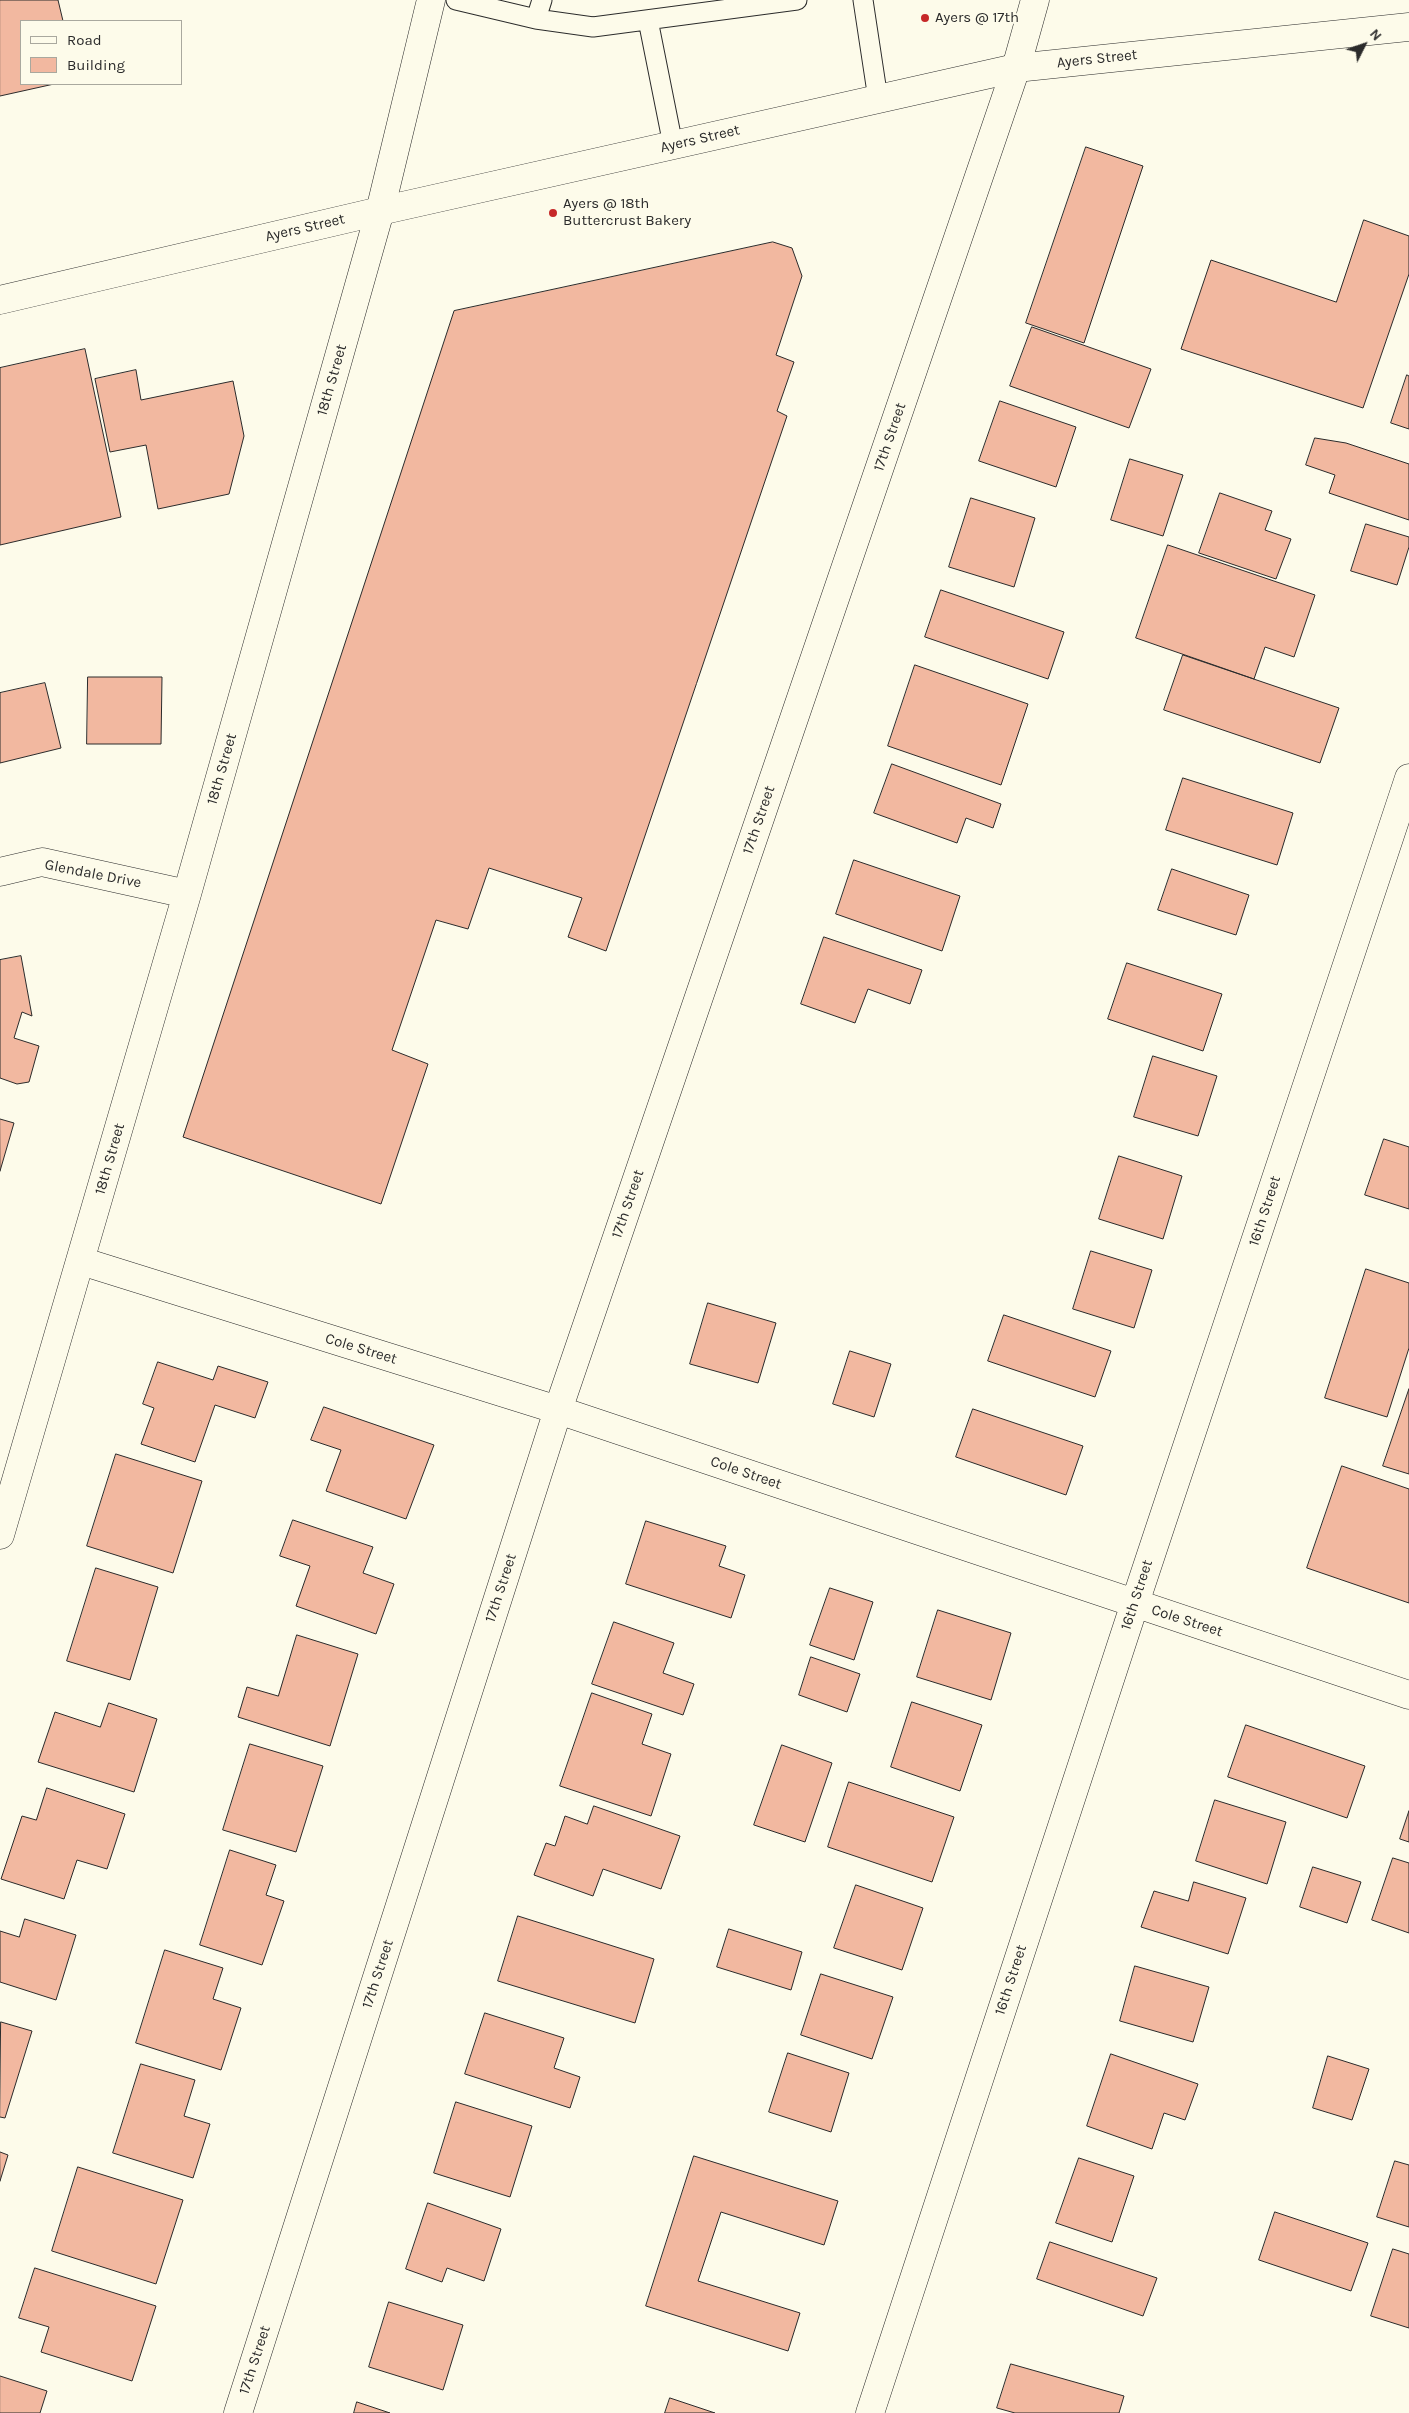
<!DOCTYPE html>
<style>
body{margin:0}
#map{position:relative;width:1409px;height:2413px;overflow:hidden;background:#fdfbea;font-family:Karla,sans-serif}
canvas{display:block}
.legend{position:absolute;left:20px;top:20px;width:162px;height:65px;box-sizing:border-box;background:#fdfbea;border:1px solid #a9a89e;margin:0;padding:6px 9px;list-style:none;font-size:15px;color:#2b2b2b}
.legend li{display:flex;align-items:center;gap:10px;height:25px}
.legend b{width:25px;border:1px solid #a9a89e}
.north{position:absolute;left:1339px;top:20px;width:50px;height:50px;-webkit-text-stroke:4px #fdfbea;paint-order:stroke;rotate:49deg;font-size:14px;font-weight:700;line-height:20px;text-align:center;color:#2b2b2b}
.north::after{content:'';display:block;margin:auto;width:18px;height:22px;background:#2b2b2b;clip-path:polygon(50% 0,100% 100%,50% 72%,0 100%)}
</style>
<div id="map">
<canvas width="1409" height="2413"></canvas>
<ul class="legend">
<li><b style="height:6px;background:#fdfbea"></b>Road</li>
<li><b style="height:14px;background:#f2b8a0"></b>Building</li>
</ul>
<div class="north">N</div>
</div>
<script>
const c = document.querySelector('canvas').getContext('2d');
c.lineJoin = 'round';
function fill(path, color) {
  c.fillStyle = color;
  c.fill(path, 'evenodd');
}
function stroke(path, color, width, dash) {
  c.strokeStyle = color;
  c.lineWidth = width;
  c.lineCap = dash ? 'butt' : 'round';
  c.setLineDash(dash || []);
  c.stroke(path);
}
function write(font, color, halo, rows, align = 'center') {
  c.font = font + ' Karla,sans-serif';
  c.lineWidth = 4;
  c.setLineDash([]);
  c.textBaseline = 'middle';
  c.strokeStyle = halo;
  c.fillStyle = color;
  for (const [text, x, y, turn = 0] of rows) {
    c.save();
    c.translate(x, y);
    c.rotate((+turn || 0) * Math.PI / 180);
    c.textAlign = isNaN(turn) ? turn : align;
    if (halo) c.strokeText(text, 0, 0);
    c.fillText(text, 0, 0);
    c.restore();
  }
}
const building = new Path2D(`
 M0 0H58L63 21H21V84H54L0 96Z
 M1086 147 1143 166 1084 343 1026 323Z
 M1364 220 1409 236V274L1363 408 1181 349 1211 260 1336 302Z
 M773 242 792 248 802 276 776 355 794 362 777 411 787 416 606 951 568 937 582 898 489 868 468 929 436 920 392 1050 428 1064 381 1204 183 1137 454 311Z
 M1032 327 1151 369 1129 428 1010 386Z
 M85 349 121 517 0 545V368Z
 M136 370 141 400 233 381 244 436 229 494 158 509 146 445 110 452 95 379Z
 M1407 375 1409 376V429L1391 423Z
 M1000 401 1076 427 1056 487 979 461Z
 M1315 438 1346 443 1409 464V520L1329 493 1335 475 1306 465Z
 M1130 459 1183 475 1163 536 1111 520Z
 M1220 493 1272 511 1265 530 1291 539 1276 579 1199 553Z
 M971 498 1035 518 1014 587 949 567Z
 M1366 524 1409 537V547L1397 585 1351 571Z
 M1168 545 1315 595 1294 657 1265 647 1254 679 1136 638Z
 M941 590 1064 632 1048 679 925 637Z
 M1183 655 1339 708 1320 763 1164 710Z
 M915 665 1028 704 1001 785 888 746Z
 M88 677H162L161 744H87Z
 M45 683 61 748 0 763V693Z
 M892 764 1001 804 993 828 966 818 957 843 874 813Z
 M1183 778 1293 813 1277 865 1166 830Z
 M854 860 960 896 942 951 836 914Z
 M1172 869 1249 895 1236 935 1158 910Z
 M824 937 922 970 910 1004 868 989 855 1023 801 1004Z
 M21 956 32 1016 22 1012 14 1038 39 1046 29 1082 17 1084 0 1078V960Z
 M1127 963 1222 994 1203 1051 1108 1019Z
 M1153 1056 1217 1076 1198 1136 1134 1117Z
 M0 1119 14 1123 0 1171Z
 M1384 1139 1409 1147V1209L1365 1195Z
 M1119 1156 1182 1176 1163 1239 1099 1219Z
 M1091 1251 1152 1270 1134 1328 1073 1309Z
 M1366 1269 1409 1283V1348L1387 1417 1325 1398Z
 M708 1303 776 1323 758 1383 690 1364Z
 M1004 1315 1111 1351 1095 1397 988 1361Z
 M850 1351 891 1364 874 1417 833 1404Z
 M158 1362 213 1380 218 1366 268 1382 255 1418 215 1405 195 1462 141 1444 154 1408 143 1404Z
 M1409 1389V1474L1383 1466Z
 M324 1407 434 1445 406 1519 326 1491 341 1450 311 1440Z
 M973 1409 1083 1446 1066 1495 956 1457Z
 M116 1454 202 1481 173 1573 87 1546Z
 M1342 1466 1409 1489V1603L1307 1568Z
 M293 1520 373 1547 363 1573 394 1584 376 1634 296 1606 310 1566 280 1556Z
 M646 1521 726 1546 719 1566 745 1575 731 1618 626 1584Z
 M96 1568 158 1587 130 1680 67 1661Z
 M830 1588 873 1602 854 1660 810 1645Z
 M938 1610 1011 1633 991 1700 917 1677Z
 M614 1622 674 1643 663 1673 694 1684 683 1715 592 1684Z
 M297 1635 358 1654 330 1746 238 1717 247 1687 278 1696Z
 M811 1657 860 1674 847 1712 799 1695Z
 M592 1693 652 1714 642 1744 671 1754 651 1816 560 1786Z
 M912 1702 982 1725 960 1791 891 1767Z
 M109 1703 157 1719 134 1792 38 1762 55 1712 100 1727Z
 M1246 1725 1365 1766 1347 1818 1228 1777Z
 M250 1744 323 1766 296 1852 223 1830Z
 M782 1745 832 1763 805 1842 754 1825Z
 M849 1782 954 1817 932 1882 828 1847Z
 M47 1788 125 1814 107 1869 77 1860 64 1899 1 1879 22 1816 36 1820Z
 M1215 1800 1286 1822 1267 1884 1196 1861Z
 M594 1806 680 1836 661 1889 603 1869 593 1896 534 1875 546 1843 555 1846 565 1816 587 1824Z
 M1409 1811V1842L1400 1839Z
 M230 1850 276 1865 266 1895 284 1901 262 1965 200 1945Z
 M1393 1858 1409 1863V1933L1372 1920Z
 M1313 1867 1361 1882 1347 1923 1300 1907Z
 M1194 1882 1246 1898 1228 1954 1141 1927 1154 1891 1188 1901Z
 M856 1885 923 1908 902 1970 834 1948Z
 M518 1916 654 1959 635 2023 498 1981Z
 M25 1919 76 1935 56 2000 0 1982V1931L19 1937Z
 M729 1929 802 1952 791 1990 717 1967Z
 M165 1950 223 1968 213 1999 241 2008 221 2070 136 2043Z
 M1135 1966 1209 1987 1193 2042 1120 2021Z
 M821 1974 893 1997 872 2059 801 2035Z
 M485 2013 564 2038 554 2068 580 2077 570 2108 465 2074Z
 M1 2022 32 2031 5 2118 0 2117Z
 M788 2053 849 2073 831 2132 769 2112Z
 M1111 2054 1198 2084 1185 2120 1164 2113 1152 2149 1087 2126Z
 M1328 2056 1369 2069 1352 2120 1313 2108Z
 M141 2064 195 2080 184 2116 210 2124 193 2178 113 2153Z
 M456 2102 532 2126 510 2197 434 2173Z
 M0 2152 8 2155 0 2181Z
 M694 2156 838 2201 824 2245 721 2212 698 2281 800 2313 788 2351 646 2306Z
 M1079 2158 1134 2176 1112 2242 1056 2223Z
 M1395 2161 1409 2165V2227L1377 2217Z
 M78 2167 183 2200 156 2284 52 2251Z
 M428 2203 501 2229 484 2281 447 2268 442 2282 406 2269Z
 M1275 2212 1368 2243 1351 2291 1259 2260Z
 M1050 2242 1157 2278 1143 2316 1037 2279Z
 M1393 2249 1409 2254V2328L1371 2316Z
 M35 2268 156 2306 132 2381 41 2352 49 2327 19 2318Z
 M389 2302 463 2325 443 2390 369 2367Z
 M1011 2364 1124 2396 1119 2413H1015L997 2408Z
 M0 2376 47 2391 40 2413H0Z
 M670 2398 715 2413H665Z
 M357 2402 390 2413H354Z`);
fill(building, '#f2b8a0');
stroke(building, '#2b2b2b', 1);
const service = new Path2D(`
 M456 0 536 19 542 0
 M863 0 878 99
 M536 19 593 27 797 0
 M648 20 673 145`);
const minor = new Path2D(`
 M0 872 42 862 187 894
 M81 1261 558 1410 1409 1695
 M0 1535 187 894 380 211 431 0
 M238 2413 558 1410 1016 68 1035 0
 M870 2413 1135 1603 1409 778`);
const secondary = new Path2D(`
 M0 300 380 211 1016 68 1409 27`);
stroke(service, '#2b2b2b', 21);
stroke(minor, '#2b2b2b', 29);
stroke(secondary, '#2b2b2b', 29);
stroke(service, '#fdfbea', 19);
stroke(minor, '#fdfbea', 28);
stroke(secondary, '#fdfbea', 28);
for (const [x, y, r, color] of [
 [925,18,5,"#c62828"],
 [553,213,5,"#c62828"]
]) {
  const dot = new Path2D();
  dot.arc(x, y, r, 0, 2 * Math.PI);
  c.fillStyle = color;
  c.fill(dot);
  stroke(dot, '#fdfbea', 2);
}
write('15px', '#2b2b2b', '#fdfbea', [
 ["Ayers @ 17th",935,18],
 ["Ayers @ 18th",563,204],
 ["Buttercrust Bakery",563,221]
], 'left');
write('15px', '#2b2b2b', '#fdfbea', [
 ["Ayers Street",1097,59,-6],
 ["Ayers Street",700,139,-13],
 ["Ayers Street",305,228,-13],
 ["18th Street",332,380,-74],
 ["17th Street",890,437,-71],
 ["18th Street",222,769,-74],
 ["17th Street",759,820,-71],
 ["Glendale Drive",93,874,11],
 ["18th Street",110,1159,-74],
 ["17th Street",628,1204,-71],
 ["16th Street",1265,1211,-72],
 ["Cole Street",361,1349,17],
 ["Cole Street",746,1473,19],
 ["17th Street",501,1588,-72],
 ["16th Street",1137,1595,-72],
 ["Cole Street",1187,1621,18],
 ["17th Street",378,1974,-72],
 ["16th Street",1011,1980,-72],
 ["17th Street",255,2360,-72]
]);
</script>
